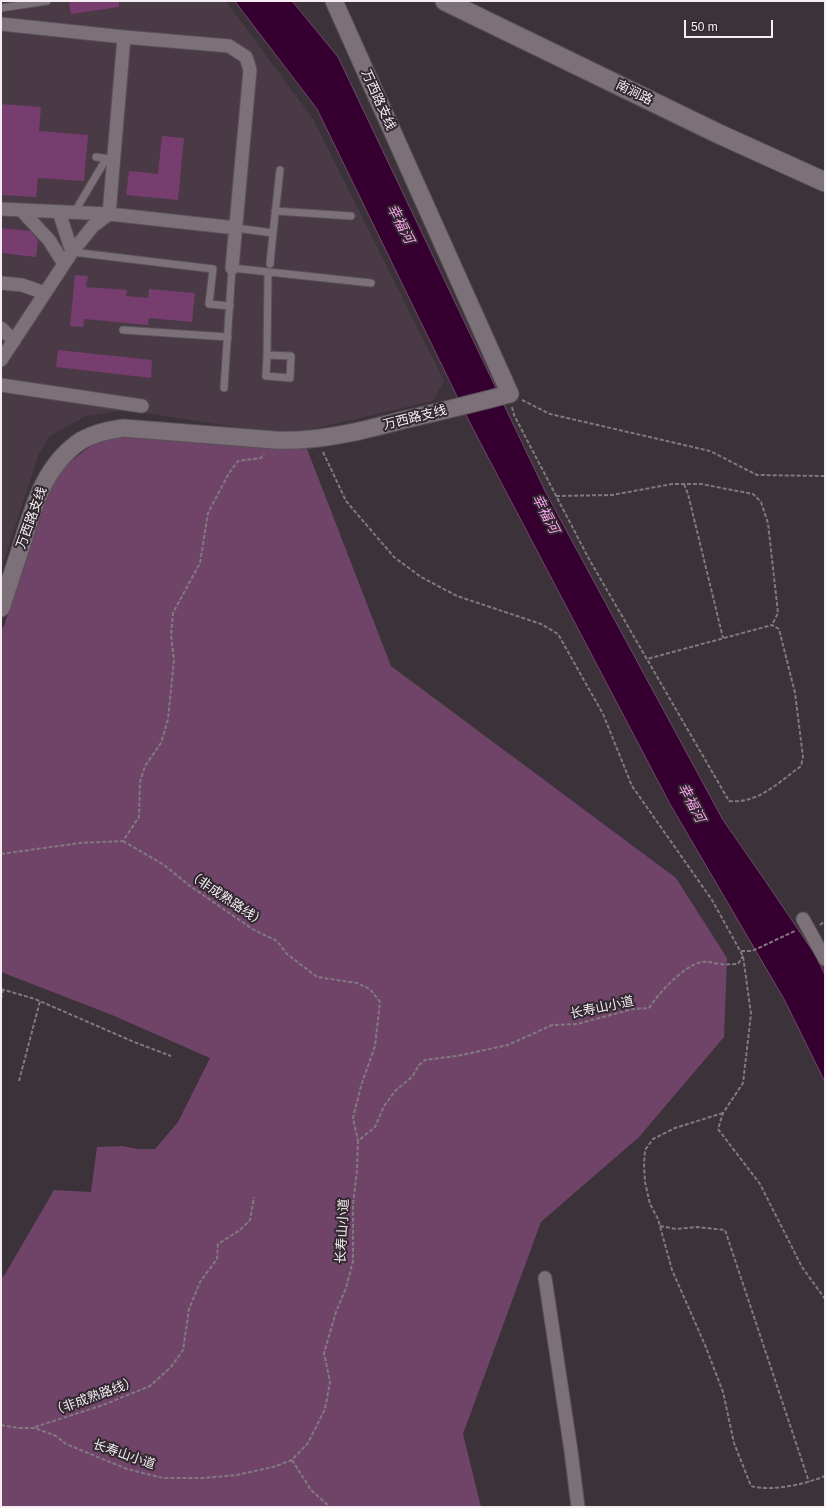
<!DOCTYPE html>
<meta charset="utf-8">
<style>
body{margin:0}
#map{position:relative;width:826px;height:1508px;overflow:hidden;background:#3c323a;font-family:Arial,sans-serif}
canvas{display:block}
.frame{position:absolute;inset:0;border:2px solid #f4eef3;pointer-events:none}
.scale{position:absolute;left:684px;top:20px;width:89px;height:18px;box-sizing:border-box;border:2px solid #f4eef3;border-top:0;padding-left:5px;font-size:12px;line-height:14px;white-space:nowrap;color:#f4eef3;-webkit-text-stroke:3px #322830;paint-order:stroke}
</style>
<div id="map">
<canvas width="826" height="1508"></canvas>
<div class="frame"></div>
<div class="scale">50 m</div>
</div>
<script>
const c = document.querySelector('canvas').getContext('2d');
c.lineJoin = 'round';
function fill(path, color) {
  c.fillStyle = color;
  c.fill(path, 'evenodd');
}
function stroke(path, color, width, dash) {
  c.strokeStyle = color;
  c.lineWidth = width;
  c.lineCap = dash ? 'butt' : 'round';
  c.setLineDash(dash || []);
  c.stroke(path);
}
function write(font, color, halo, rows, align = 'center') {
  c.font = font + ' Arial,"Noto Sans SC",sans-serif';
  c.lineWidth = 4;
  c.setLineDash([]);
  c.textBaseline = 'middle';
  c.strokeStyle = halo;
  c.fillStyle = color;
  for (const [text, x, y, turn = 0] of rows) {
    c.save();
    c.translate(x, y);
    c.rotate((+turn || 0) * Math.PI / 180);
    c.textAlign = isNaN(turn) ? turn : align;
    if (halo) c.strokeText(text, 0, 0);
    c.fillText(text, 0, 0);
    c.restore();
  }
}
fill(new Path2D(`
 M1 1H226L313 119 444 381 433 401 286 435 127 410 86 416 50 436 38 456 1 570Z`), '#493a46');
fill(new Path2D(`
 M150 437 307 449 391 666 676 878 727 958 724 1037 639 1137 541 1222 463 1434 481 1507H1V1277L4 1276 54 1190 91 1192 97 1147 122 1146 138 1149H155L178 1122 210 1058 112 1015 1 972V630L4 626 47 497 62 468 92 445 113 438Z`), '#6f4468');
const water = new Path2D(`
 M235 1H292L338 57 546 493 723 820 764 879 816 956 825 975V1082L784 999 670 804 470 423 317 109Z`);
fill(water, '#35002f');
stroke(water, '#6e476a', 1);
fill(new Path2D(`
 M69 1H119V7L71 14Z
 M1 104 41 107 39 131 88 135 84 181 38 178 36 197 1 195Z
 M162 136 184 138 178 200 126 195 129 171 158 174Z
 M1 228 30 231 38 240 36 257 1 253Z
 M75 275 88 276 86 287 127 290 126 296 148 298 149 289 195 293 192 322 149 318 148 325 84 319 83 327 70 326Z
 M58 350 152 360 151 378 56 367Z`), '#783d6f');
const service = new Path2D(`
 M1 8 47 1
 M96 157 110 159
 M275 211 351 216
 M74 213 106 159
 M236 228 273 233 280 170
 M72 252 213 269 209 304 230 306
 M270 264 273 233
 M123 330 228 337
 M267 355 291 356 290 378 266 376Z
 M267 355 268 272
 M224 388 232 268 371 283`);
const minor = new Path2D(`
 M1 24 124 37 229 46 246 57 250 70 232 268
 M1 209 109 214 236 228
 M21 210 49 240 64 264
 M59 212 72 252
 M1 283 22 285 45 293
 M1 328 14 341
 M1 360 72 252 93 226 109 214 124 37
 M1 385 142 406
 M803 919 825 959
 M545 1278 571 1451 578 1507`);
const tertiary = new Path2D(`
 M1 608C8 587 15 565 22 544 34 505 45 464 82 440 95 433 109 430 123 428L275 440C318 442 362 431 403 420 439 412 474 403 510 394L334 1`);
const secondary = new Path2D(`
 M445 1 719 134 825 182`);
stroke(service, '#595158', 9);
stroke(minor, '#595158', 15);
stroke(tertiary, '#595158', 19);
stroke(secondary, '#595158', 21);
stroke(new Path2D(`
 M522 400 550 414 710 451 757 475 825 476
 M512 407 514 415 589 559 729 801C758 804 779 782 801 766L803 757 795 693 779 629 772 625 647 659
 M323 452 346 501 394 557 421 577 457 596 541 624 558 634 603 714 632 786 712 900 743 956 751 1014 743 1083 723 1113 718 1129 760 1184 802 1267 825 1299
 M684 484 688 494 723 638
 M556 496 612 495 672 484H701L753 494 761 502 768 523 778 613 772 625
 M123 841 164 865 190 886 254 930 277 941 287 954 317 977 357 983 370 989 380 1002 375 1046 361 1086 353 1118 358 1141
 M1 854 80 843 123 841 139 817 140 782 145 766 161 743 168 719 174 660 171 635 173 613 200 563 208 513 229 473 238 461 261 458 264 454
 M820 925 825 921
 M741 951H752L795 931
 M1 989 35 999 134 1042 171 1056
 M1 999 3 989
 M19 1081 40 1001
 M723 1113 675 1128 653 1139 645 1150 644 1165 645 1182 650 1204 658 1219 672 1270 705 1345 723 1392 734 1443 751 1486C771 1492 806 1484 825 1476
 M660 1226 676 1229 697 1227 725 1230 809 1482
 M1 1425 19 1428H35L56 1436 66 1444 127 1469 163 1478H203L237 1475 273 1467 292 1460 308 1443 325 1409 330 1382 324 1353 336 1312 346 1288 353 1261V1204L357 1170 358 1141 375 1127 384 1106 396 1090 412 1077 419 1065 425 1060 457 1056 508 1045 552 1025 577 1024 633 1009 649 1008C658 994 684 965 702 962 708 961 713 963 720 964 726 965 732 964 738 964L743 956
 M35 1427 103 1405 150 1386 171 1367 183 1350 189 1309 200 1282 217 1259 218 1244 240 1230 250 1220 254 1197
 M292 1460 311 1490 330 1507`), '#827980', 2, [4, 2]);
stroke(service, '#7c7079', 7);
stroke(minor, '#7c7079', 13);
stroke(tertiary, '#7c7079', 17);
stroke(secondary, '#7c7079', 19);
write('13px', '#f4eef3', '#322830', [
 ["南涧路",634,93,26],
 ["万西路支线",378,100,66],
 ["万西路支线",415,418,-14],
 ["万西路支线",32,518,-70],
 ["（非成熟路线）",226,899,34],
 ["长寿山小道",602,1008,-12],
 ["长寿山小道",343,1231,-87],
 ["（非成熟路线）",94,1397,-20],
 ["长寿山小道",124,1455,19]
]);
write('italic 14px', '#f9a1e9', '#322830', [
 ["幸福河",400,224,63],
 ["幸福河",545,514,63],
 ["幸福河",691,803,62]
]);
</script>
